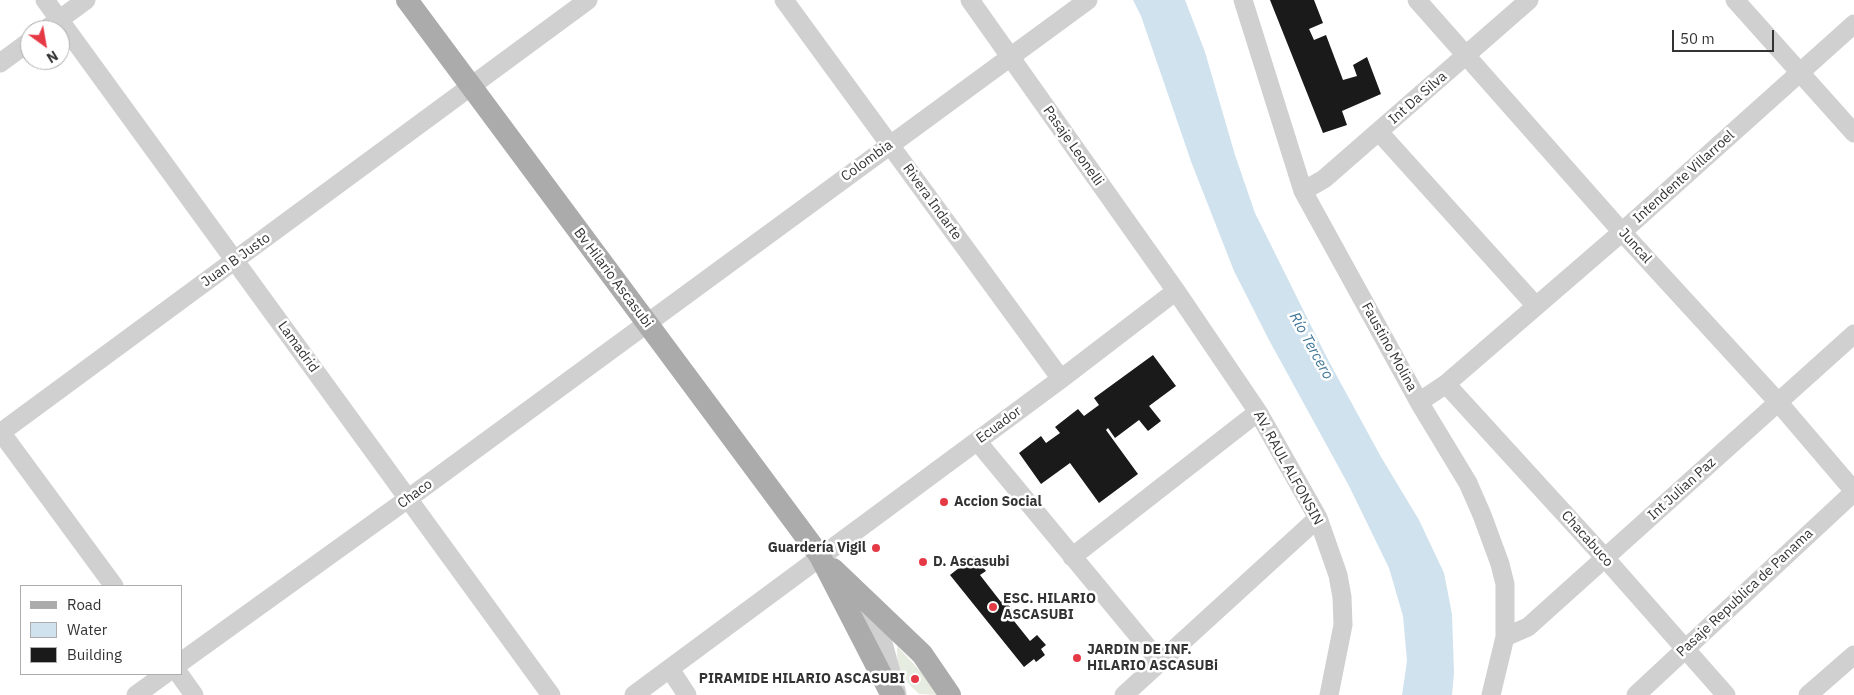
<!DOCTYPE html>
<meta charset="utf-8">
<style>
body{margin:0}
#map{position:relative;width:1854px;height:695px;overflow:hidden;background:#fff;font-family:"IBM Plex Sans",sans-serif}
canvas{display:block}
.legend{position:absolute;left:20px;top:585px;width:162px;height:90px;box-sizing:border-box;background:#fff;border:1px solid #adadad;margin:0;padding:6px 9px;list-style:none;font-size:15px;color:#333}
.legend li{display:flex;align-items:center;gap:10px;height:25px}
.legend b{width:25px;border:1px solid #adadad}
.north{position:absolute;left:20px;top:20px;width:50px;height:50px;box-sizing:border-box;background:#fff;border:1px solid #adadad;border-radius:50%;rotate:148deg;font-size:14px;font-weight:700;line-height:20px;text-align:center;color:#333}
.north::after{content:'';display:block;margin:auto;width:18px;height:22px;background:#e63946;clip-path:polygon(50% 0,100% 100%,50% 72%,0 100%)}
.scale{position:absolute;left:1672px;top:30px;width:102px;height:22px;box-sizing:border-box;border:2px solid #333;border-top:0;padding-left:6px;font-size:15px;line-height:18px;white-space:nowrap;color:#333;-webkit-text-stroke:4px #fff;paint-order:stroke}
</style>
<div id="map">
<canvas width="1854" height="695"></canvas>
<ul class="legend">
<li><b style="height:6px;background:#ababab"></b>Road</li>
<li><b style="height:14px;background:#cfe2ee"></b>Water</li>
<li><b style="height:14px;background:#1a1a1a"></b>Building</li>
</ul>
<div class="north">N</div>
<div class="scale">50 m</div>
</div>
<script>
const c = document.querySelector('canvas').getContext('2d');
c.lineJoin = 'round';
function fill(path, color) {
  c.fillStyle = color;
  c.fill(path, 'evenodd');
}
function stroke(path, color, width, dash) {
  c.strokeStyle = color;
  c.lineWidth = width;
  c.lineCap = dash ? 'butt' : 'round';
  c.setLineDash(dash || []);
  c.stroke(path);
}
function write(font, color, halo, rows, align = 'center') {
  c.font = font + ' "IBM Plex Sans",sans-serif';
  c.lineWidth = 5;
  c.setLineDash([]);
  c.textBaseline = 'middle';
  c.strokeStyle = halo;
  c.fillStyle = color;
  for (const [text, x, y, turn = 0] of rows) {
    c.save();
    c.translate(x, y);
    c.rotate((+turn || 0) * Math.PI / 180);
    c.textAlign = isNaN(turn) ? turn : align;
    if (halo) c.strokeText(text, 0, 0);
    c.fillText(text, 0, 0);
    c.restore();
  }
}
fill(new Path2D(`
 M897 646 921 672 939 695 919 694C901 676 897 673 897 646Z`), '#e6ecdf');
fill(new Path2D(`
 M1133 0H1185L1205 52 1235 155 1255 213 1326 356 1381 457 1419 520 1444 573 1452 614 1454 673 1452 695H1402L1407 661 1403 616 1389 568 1349 486 1269 340 1234 271 1192 164 1141 16Z`), '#cfe2ee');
fill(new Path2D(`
 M1270 0H1314L1323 23 1309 29 1314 40 1326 35 1343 80 1357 76 1353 65 1367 57 1381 94 1342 111 1347 125 1323 133Z
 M1153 355 1176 386 1149 406 1161 421 1148 431 1139 420 1115 438 1108 428 1106 430 1138 474 1099 503 1070 463 1041 484 1019 453 1041 436 1046 443 1060 433 1055 427 1078 409 1084 416 1099 405 1094 398Z
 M974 556 986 571 980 575 1001 602 1004 599 1014 612 1010 616 1030 641 1037 635 1046 645 1041 649 1045 655 1036 662 1034 659 1024 667 950 575Z`), '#1a1a1a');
stroke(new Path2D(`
 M45 0 551 695
 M784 0 1061 379
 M970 0 1176 291 1258 412 1318 518 1338 575 1342 597 1343 625 1329 695
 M1243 0 1303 191 1419 402 1468 483 1482 515 1500 564 1505 584V637L1491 695
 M1417 0 1622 232 1778 402 1854 491
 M1735 0 1854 133
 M45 30 86 0
 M0 63 30 41
 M1379 132 1536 306
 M1303 191 1324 179 1529 0
 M1446 384 1605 558 1726 695
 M1419 402 1446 384 1622 232 1854 24
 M0 431 114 586
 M0 433 588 0
 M977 441 1160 662
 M1072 557 1258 412
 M867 604 883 643 897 694
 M1505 637 1528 627 1854 334
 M181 662 409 498 1088 0
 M670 669 687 695
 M179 674 194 695
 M136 695 165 674
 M634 695 1061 379 1176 291
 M1124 695 1318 518
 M1636 695 1854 492
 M1808 695 1854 655`), '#d0d0d0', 19);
stroke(new Path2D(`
 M407 0 820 556 888 688 894 695
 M833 569 922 654 950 695`), '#ababab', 22);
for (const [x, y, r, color] of [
 [944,502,5,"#e63946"],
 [876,548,5,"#e63946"],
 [923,562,5,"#e63946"],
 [993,607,5,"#e63946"],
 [1077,658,5,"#e63946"],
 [915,679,5,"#e63946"]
]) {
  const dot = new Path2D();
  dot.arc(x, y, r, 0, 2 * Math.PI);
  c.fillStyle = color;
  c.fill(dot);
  stroke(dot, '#fff', 2);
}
write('14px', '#333', '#fff', [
 ["Int Da Silva",1418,98,-41],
 ["Pasaje Leonelli",1073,146,55],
 ["Colombia",867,161,-36],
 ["Intendente Villarroel",1684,177,-42],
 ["Rivera Indarte",932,202,54],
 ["Juncal",1635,246,48],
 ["Juan B Justo",236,260,-36],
 ["Bv Hilario Ascasubi",613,278,53],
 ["Lamadrid",298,347,54],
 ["Faustino Molina",1389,347,61],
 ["Ecuador",999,425,-36],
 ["AV. RAUL ALFONSIN",1288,468,61],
 ["Int Julian Paz",1682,489,-42],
 ["Chaco",415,494,-36],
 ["Chacabuco",1587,539,48],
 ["Pasaje Republica de Panama",1745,593,-43]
]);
write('bold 14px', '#333', '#fff', [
 ["Accion Social",954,502],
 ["Guardería Vigil",866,548,"right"],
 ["D. Ascasubi",933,562],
 ["ESC. HILARIO",1003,599],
 ["ASCASUBI",1003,615],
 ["JARDIN DE INF.",1087,650],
 ["HILARIO ASCASUBi",1087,666],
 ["PIRAMIDE HILARIO ASCASUBI",905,679,"right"]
], 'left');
write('italic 15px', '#3f7597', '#fff', [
 ["Río Tercero",1311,346,61]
]);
</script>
